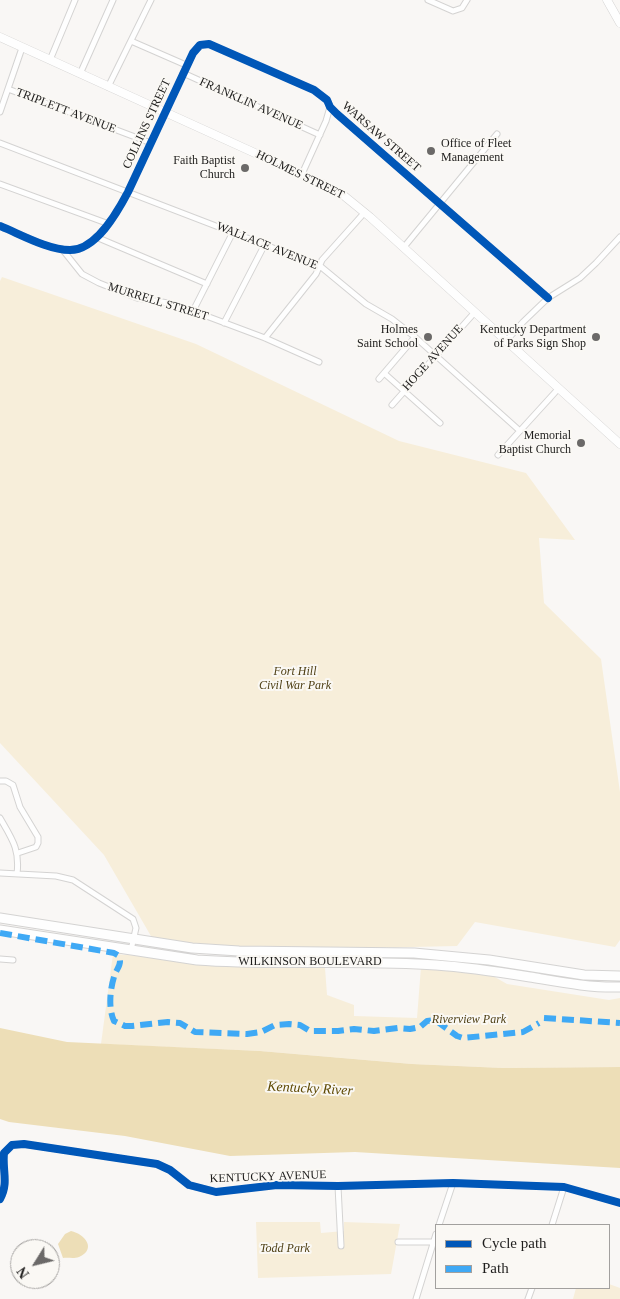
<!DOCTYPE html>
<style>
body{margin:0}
#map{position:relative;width:620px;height:1299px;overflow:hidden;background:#f9f7f5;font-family:Georgia,serif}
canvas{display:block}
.legend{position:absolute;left:435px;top:1224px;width:175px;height:65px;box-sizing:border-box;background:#faf8f4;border:1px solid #a2a09e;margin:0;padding:6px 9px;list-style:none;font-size:15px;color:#1e1d1c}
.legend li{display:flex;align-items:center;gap:10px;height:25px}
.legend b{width:25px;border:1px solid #a2a09e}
.north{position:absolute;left:10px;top:1239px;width:50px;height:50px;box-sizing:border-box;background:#faf8f4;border:1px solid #a2a09e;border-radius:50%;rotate:234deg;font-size:14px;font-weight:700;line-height:20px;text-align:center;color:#1e1d1c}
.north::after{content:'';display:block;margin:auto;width:18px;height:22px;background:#6b6968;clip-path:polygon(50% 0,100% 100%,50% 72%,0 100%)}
</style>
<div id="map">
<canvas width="620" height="1299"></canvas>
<ul class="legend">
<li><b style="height:6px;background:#0057b8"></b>Cycle path</li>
<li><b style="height:6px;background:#3fa9f5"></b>Path</li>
</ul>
<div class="north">N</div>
</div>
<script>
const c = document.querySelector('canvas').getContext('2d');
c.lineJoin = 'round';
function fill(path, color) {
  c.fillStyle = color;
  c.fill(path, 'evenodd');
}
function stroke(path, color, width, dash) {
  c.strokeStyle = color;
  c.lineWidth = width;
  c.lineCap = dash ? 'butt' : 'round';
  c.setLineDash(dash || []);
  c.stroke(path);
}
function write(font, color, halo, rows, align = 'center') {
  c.font = font + ' Georgia,serif';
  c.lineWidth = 4;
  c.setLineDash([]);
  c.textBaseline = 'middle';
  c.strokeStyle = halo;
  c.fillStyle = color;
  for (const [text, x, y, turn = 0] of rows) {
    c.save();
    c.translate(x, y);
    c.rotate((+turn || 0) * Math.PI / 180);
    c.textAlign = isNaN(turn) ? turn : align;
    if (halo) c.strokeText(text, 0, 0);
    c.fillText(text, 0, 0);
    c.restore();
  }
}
fill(new Path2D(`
 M2 277 196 344 399 441 526 473 575 540 539 538 544 603 601 659 620 792V940L615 947 475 922 457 946 230 951 155 943 104 855 0 743V281Z
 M113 954 325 968 327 995 354 1005V1016L417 1018 421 967 493 976 507 984 609 1000 620 998V1067L503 1068 412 1064 260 1051 101 1044Z
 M256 1222H320L321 1233 344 1231V1222L400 1224 391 1274 258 1278Z
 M609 1284 620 1288V1299H573L576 1288H609Z`), '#f7eeda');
fill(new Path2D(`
 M0 1028 67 1042 260 1051 412 1064 503 1068 620 1067V1168L355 1152 230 1156 125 1136 9 1122 0 1119Z
 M71 1231C85 1234 97 1249 79 1257 73 1259 68 1257 63 1258L58 1244 65 1234Z`), '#eddeb7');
const street = new Path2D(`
 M428 0 453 11 462 8 467 0
 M131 41 186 65
 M50 60 75 0
 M183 73 320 135
 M80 74 113 0
 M108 87 151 0
 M8 89 151 143
 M0 112 22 48
 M0 143 320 266 366 304 392 319 415 337 520 431
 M302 174 326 121 330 107
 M0 184 109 224
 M0 226C20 234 48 250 70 250 96 250 117 213 128 192L193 53 200 45 209 44 314 90 327 100 330 107 337 114 548 298
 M96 237 207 284
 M404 247 497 134
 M62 249 82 274 99 283 137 298 168 303 193 311 265 338 319 362
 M193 311 233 232
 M224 323 265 244
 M265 338 316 274 322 260 365 212
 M507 340 523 322 548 298 580 278 596 263 620 237
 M384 373 440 423
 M379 379 415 337
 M392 405 475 312
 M498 455 559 388
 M0 781H6L13 785 20 807 38 837V843L36 847 18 853
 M0 818C12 839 20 849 17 874
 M0 873 56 876 73 880 133 919 136 928 131 950
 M0 959 13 960
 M338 1186 341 1246
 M0 1199C9 1183 2 1170 4 1153L12 1145 24 1144 157 1164 170 1170 189 1185 216 1192 277 1185 338 1186 453 1183 564 1187 620 1203
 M439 1225 453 1183
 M552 1225 564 1187
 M398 1242H436
 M416 1299 436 1234
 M528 1299 532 1288`);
const secondary = new Path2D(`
 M0 37 323 184 343 195 370 217 620 444`);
const primary = new Path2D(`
 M607 0 620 23`);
const highway = new Path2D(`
 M0 918 192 948 239 951 414 953 489 960 584 975 620 976
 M0 930 197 960C277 966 356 959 436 965 467 967 499 972 530 977 560 982 590 988 620 987`);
stroke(street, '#d4d3d2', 7);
stroke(secondary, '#d4d3d2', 9);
stroke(primary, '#d4d3d2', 9);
stroke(highway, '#d4d3d2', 11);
stroke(street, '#fefefe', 5);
stroke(secondary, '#fefefe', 8);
stroke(primary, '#fefefe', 8);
stroke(highway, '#fefefe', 9);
stroke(new Path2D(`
 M0 933 114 953 119 956C122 964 118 967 115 974 110 988 108 1008 114 1021L125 1026H132L168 1022 180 1023 195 1032 247 1034 261 1032 275 1025 289 1024 300 1025 310 1031H338L354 1029 374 1031 398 1028 410 1029 420 1027 427 1021 435 1020 457 1036 463 1038 523 1032 539 1023
 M544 1018 620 1023`), '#3fa9f5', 6, [12, 6]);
stroke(new Path2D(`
 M0 226C20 234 48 250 70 250 96 250 117 213 128 192L193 53 200 45 209 44 314 90 327 100 330 107 337 114 548 298
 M0 1199C9 1183 2 1170 4 1153L12 1145 24 1144 157 1164 170 1170 189 1185 216 1192 277 1185 338 1186 453 1183 564 1187 620 1203`), '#0057b8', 8);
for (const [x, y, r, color] of [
 [431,151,5,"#6b6968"],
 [245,168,5,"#6b6968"],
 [428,337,5,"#6b6968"],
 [596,337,5,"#6b6968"],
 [581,443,5,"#6b6968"]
]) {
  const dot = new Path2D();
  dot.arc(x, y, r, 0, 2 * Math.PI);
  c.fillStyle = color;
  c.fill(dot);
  stroke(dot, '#faf8f4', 2);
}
write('12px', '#1e1d1c', '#faf8f4', [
 ["FRANKLIN AVENUE",251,104,24],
 ["TRIPLETT AVENUE",66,111,21],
 ["COLLINS STREET",147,124,-65],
 ["WARSAW STREET",381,137,41],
 ["HOLMES STREET",300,175,26],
 ["WALLACE AVENUE",267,246,22],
 ["MURRELL STREET",158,302,17],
 ["HOGE AVENUE",433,358,-48],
 ["WILKINSON BOULEVARD",310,962],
 ["KENTUCKY AVENUE",268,1177,-2]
]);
write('12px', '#1e1d1c', '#faf8f4', [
 ["Office of Fleet",441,144,"left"],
 ["Management",441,158,"left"],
 ["Faith Baptist",235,161],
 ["Church",235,175],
 ["Holmes",418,330],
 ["Saint School",418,344],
 ["Kentucky Department",586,330],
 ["of Parks Sign Shop",586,344],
 ["Memorial",571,436],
 ["Baptist Church",571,450]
], 'right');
write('italic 12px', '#4f4015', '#faf8f4', [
 ["Fort Hill",295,672],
 ["Civil War Park",295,686],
 ["Riverview Park",469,1020],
 ["Todd Park",285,1249]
]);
write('italic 14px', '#5d4801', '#faf8f4', [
 ["Kentucky River",310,1089,3]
]);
</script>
